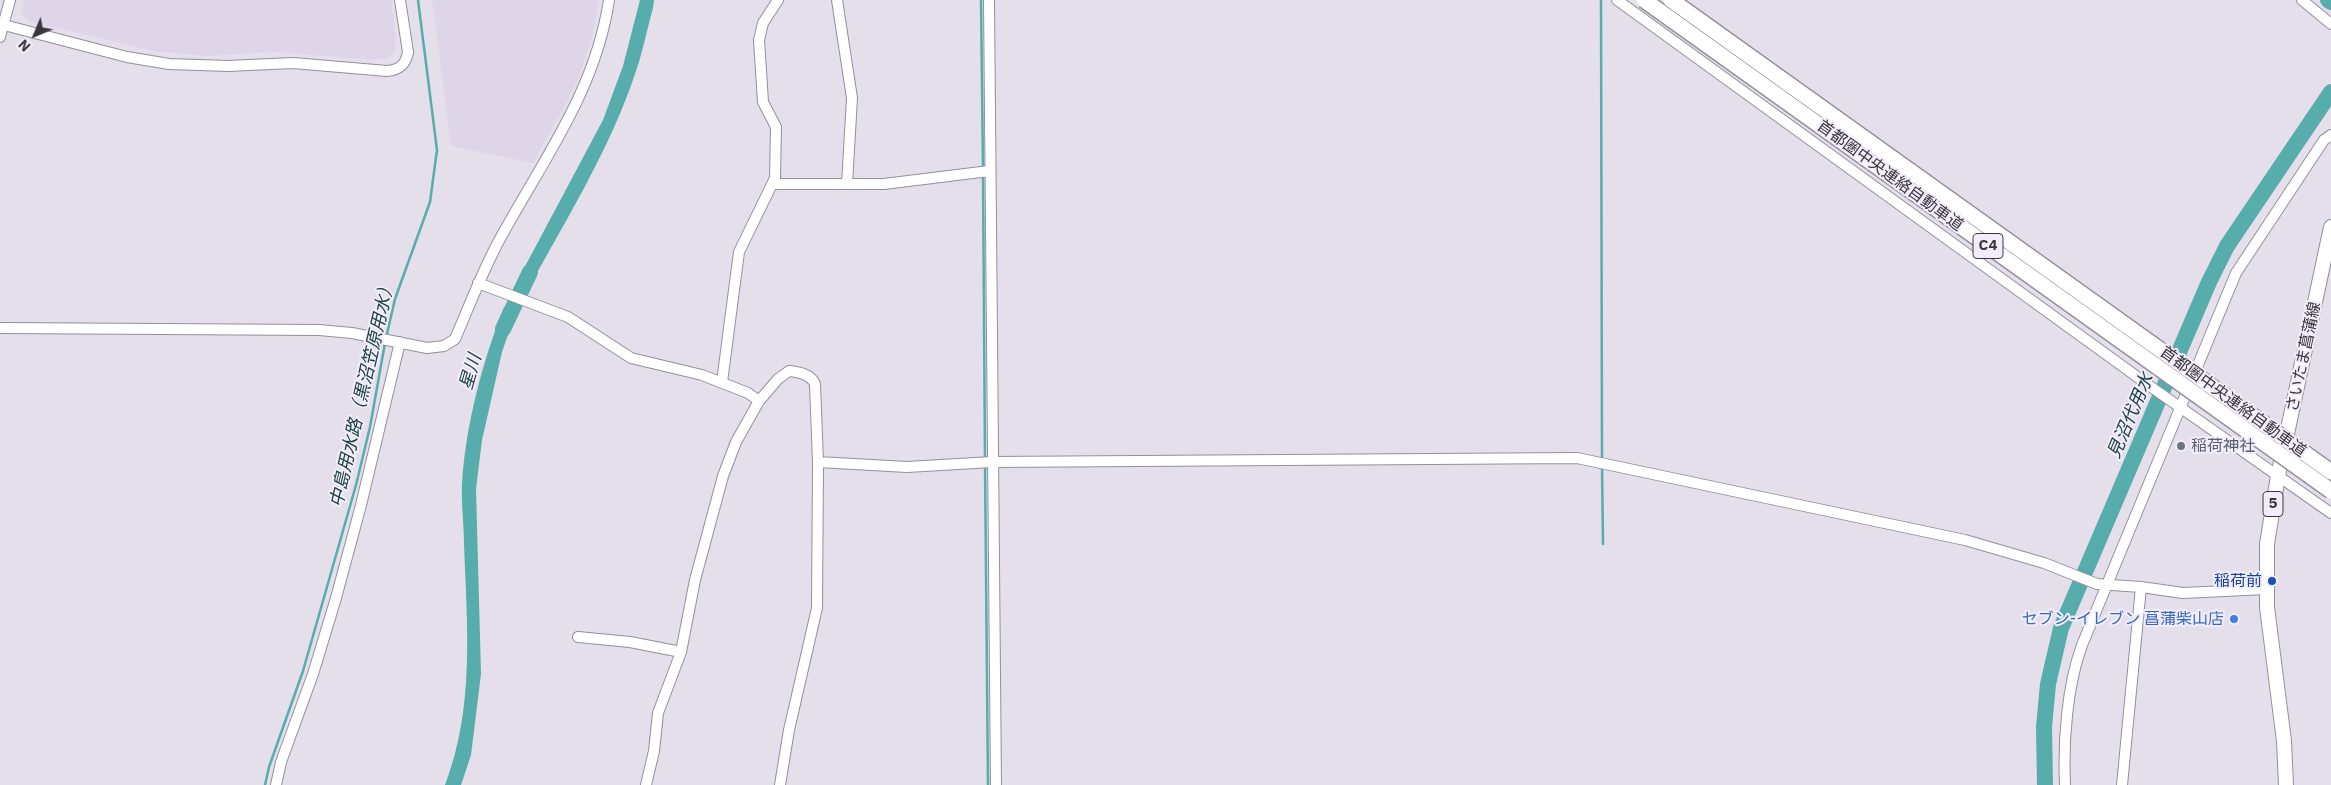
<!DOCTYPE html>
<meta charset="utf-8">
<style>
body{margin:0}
#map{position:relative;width:2331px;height:785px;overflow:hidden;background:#e5dfec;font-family:"IBM Plex Sans",sans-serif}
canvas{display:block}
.north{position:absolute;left:10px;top:10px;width:50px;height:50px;-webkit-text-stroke:4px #f3ecfa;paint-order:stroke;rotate:225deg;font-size:14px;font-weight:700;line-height:20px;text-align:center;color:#39373c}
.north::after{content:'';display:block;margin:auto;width:18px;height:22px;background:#39373c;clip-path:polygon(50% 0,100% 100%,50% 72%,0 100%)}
</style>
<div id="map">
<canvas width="2331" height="785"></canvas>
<div class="north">N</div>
</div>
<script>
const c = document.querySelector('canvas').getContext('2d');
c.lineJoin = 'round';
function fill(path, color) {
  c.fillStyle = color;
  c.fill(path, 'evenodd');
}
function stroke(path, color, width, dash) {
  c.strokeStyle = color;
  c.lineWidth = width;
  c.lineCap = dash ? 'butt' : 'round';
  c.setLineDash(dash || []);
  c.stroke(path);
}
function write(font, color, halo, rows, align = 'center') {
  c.font = font + ' "IBM Plex Sans","Noto Sans JP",sans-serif';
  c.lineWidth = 4;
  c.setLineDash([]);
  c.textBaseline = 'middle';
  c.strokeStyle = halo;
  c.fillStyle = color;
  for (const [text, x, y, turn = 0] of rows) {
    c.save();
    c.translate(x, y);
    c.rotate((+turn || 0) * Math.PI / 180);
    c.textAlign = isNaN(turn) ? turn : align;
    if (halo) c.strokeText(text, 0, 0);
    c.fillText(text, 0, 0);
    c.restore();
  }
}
fill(new Path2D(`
 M24 0H391L396 35 395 52 389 58 372 60 277 52 206 56 159 52 31 22 21 14Z
 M432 0H599L592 38 579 77 562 112 533 163 451 146Z`), '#dfd5e9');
fill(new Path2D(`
 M640 0H654L653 8C647 29 643 51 636 71 610 150 565 221 526 293L513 289 603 120 623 66Z
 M504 307 516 312 502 352 482 440 476 489 481 674 471 755 461 785H445C475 707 467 626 464 544 464 524 461 503 462 483 466 424 482 363 504 307Z`), '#57acac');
stroke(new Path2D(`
 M981 0 983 169
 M1601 0 1602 461
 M983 174 985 459
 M386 338 395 299 430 202 437 150 418 0
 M985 464 988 785
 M1602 466 1603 544
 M265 785 269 767 303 671 356 485 370 427 385 343`), '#57acac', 2.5);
stroke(new Path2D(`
 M2328 0 2331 2
 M503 329 530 272
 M2045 785 2044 727 2048 684 2061 628 2209 282 2227 246 2331 92`), '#57acac', 16);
const minor = new Path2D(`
 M837 0 852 98 847 184
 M989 0 996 785
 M1617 0 2154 389 2331 513
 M2302 0 2331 24
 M4 25 127 57 169 64 228 66 293 63 387 71C400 70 406 64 408 52L400 0
 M0 37 10 0
 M773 184H884L989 171
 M478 283 568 317 631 358 702 375 748 393 759 401
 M0 328 319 330 352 333 427 348 444 346 455 339C471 302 485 264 506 228 548 153 596 87 609 0
 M722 382 739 252 775 178 776 127 763 102 759 40 763 23 778 0
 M818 462 907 467 992 462 1577 458 1965 540 2044 563 2097 584 2141 587 2183 593 2266 589
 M578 637 630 642 681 652
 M276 785 281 762 313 674 336 598 361 505 400 342
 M646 785 654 751 658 713 681 652 695 580 723 476 736 442 759 401 778 379 789 371C799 372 811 374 815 384L818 462 817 608 789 730 780 785
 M2065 785C2063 741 2067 686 2082 645L2236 273 2324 140 2331 135
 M2122 785 2141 587`);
const major = new Path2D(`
 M2286 785 2284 741 2267 607V544L2278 476 2331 227`);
stroke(minor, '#948f9b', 12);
stroke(major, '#948f9b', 16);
stroke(minor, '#fff', 10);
stroke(major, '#fff', 14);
const highwayBridge = new Path2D(`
 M1644 0 2331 491
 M1671 0 2331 472`);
stroke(highwayBridge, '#948f9b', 18, []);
stroke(highwayBridge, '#fff', 15);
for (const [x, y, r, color] of [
 [2181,446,5,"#6b7280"],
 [2272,581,5,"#1a4fb4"],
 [2234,619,5,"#3f7fe0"]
]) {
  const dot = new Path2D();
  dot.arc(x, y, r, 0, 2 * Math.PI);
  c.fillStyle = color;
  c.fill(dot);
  stroke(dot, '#f3ecfa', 2);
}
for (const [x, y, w] of [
 [1988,246,30],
 [2273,504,20]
]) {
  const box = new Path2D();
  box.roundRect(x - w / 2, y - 12.5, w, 25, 4);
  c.fillStyle = '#f3ecfa';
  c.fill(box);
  stroke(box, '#39373c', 1);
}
write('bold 15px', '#39373c', null, [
 ["C4",1988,246],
 ["5",2273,504]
]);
write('16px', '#39373c', '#f3ecfa', [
 ["首都圏中央連絡自動車道",1890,176,36],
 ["さいたま菖蒲線",2304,357,-78],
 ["首都圏中央連絡自動車道",2233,402,36]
]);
write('16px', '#5b616d', '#f3ecfa', [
 ["稲荷神社",2191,446]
], 'left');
write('16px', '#164399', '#f3ecfa', [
 ["稲荷前",2262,581]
], 'right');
write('16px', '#366cbe', '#f3ecfa', [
 ["セブン-イレブン 菖蒲柴山店",2224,619]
], 'right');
write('italic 18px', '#1b4343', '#f3ecfa', [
 ["星川",471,372,-74],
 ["中島用水路（黒沼笠原用水）",363,393,-77],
 ["見沼代用水",2131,416,-67]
]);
</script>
